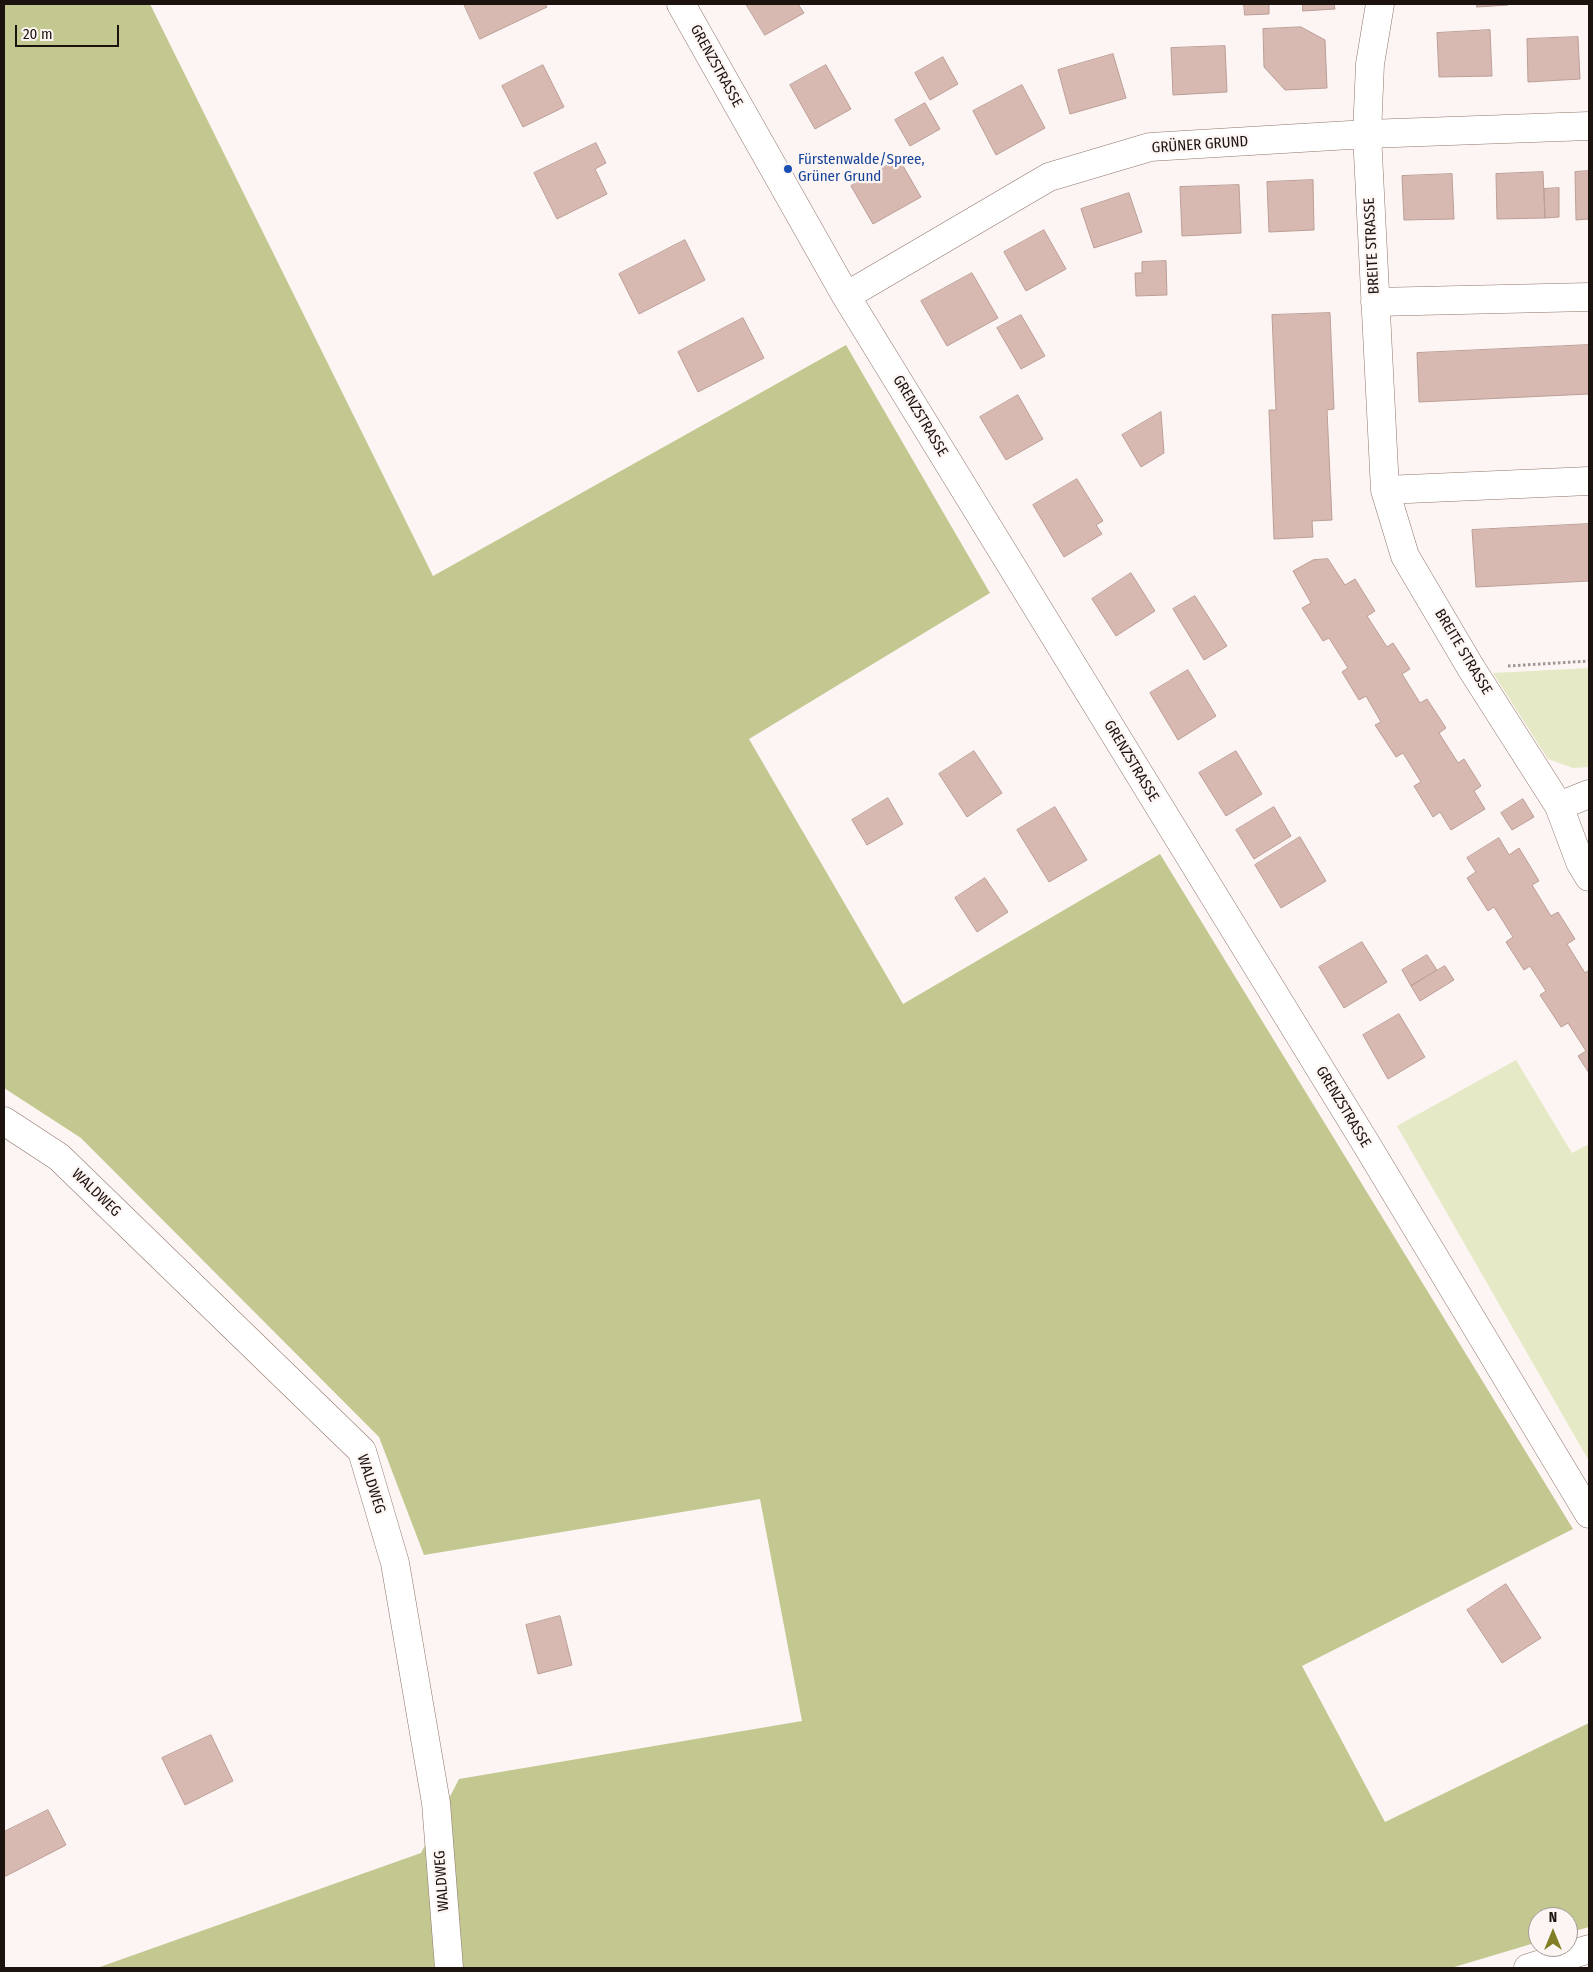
<!DOCTYPE html>
<meta charset="utf-8">
<style>
body{margin:0}
#map{position:relative;width:1593px;height:1972px;overflow:hidden;background:#fcf5f3;font-family:"Fira Sans Condensed",sans-serif}
canvas{display:block}
.frame{position:absolute;inset:0;border:5px solid #1c120e;pointer-events:none}
.north{position:absolute;left:1528px;top:1907px;width:50px;height:50px;box-sizing:border-box;background:#fcf5f3;border:1px solid #a29a97;border-radius:50%;rotate:0deg;font-size:14px;font-weight:700;line-height:20px;text-align:center;color:#1c120e}
.north::after{content:'';display:block;margin:auto;width:18px;height:22px;background:#827e26;clip-path:polygon(50% 0,100% 100%,50% 72%,0 100%)}
.scale{position:absolute;left:15px;top:25px;width:104px;height:22px;box-sizing:border-box;border:2px solid #1c120e;border-top:0;padding-left:6px;font-size:15px;line-height:18px;white-space:nowrap;color:#1c120e;-webkit-text-stroke:4px #fcf5f3;paint-order:stroke}
</style>
<div id="map">
<canvas width="1593" height="1972"></canvas>
<div class="frame"></div>
<div class="north">N</div>
<div class="scale">20 m</div>
</div>
<script>
const c = document.querySelector('canvas').getContext('2d');
c.lineJoin = 'round';
function fill(path, color) {
  c.fillStyle = color;
  c.fill(path, 'evenodd');
}
function stroke(path, color, width, dash) {
  c.strokeStyle = color;
  c.lineWidth = width;
  c.lineCap = dash ? 'butt' : 'round';
  c.setLineDash(dash || []);
  c.stroke(path);
}
function write(font, color, halo, rows, align = 'center') {
  c.font = font + ' "Fira Sans Condensed",sans-serif';
  c.lineWidth = 4.5;
  c.setLineDash([]);
  c.textBaseline = 'middle';
  c.strokeStyle = halo;
  c.fillStyle = color;
  for (const [text, x, y, turn = 0] of rows) {
    c.save();
    c.translate(x, y);
    c.rotate((+turn || 0) * Math.PI / 180);
    c.textAlign = isNaN(turn) ? turn : align;
    if (halo) c.strokeText(text, 0, 0);
    c.fillText(text, 0, 0);
    c.restore();
  }
}
fill(new Path2D(`
 M1589 668V767L1573 768 1548 759 1493 673Z
 M1516 1060 1572 1153 1589 1144V1461L1397 1126Z`), '#e5e9c5');
fill(new Path2D(`
 M4 4H150L433 576 846 345 990 593 749 739 903 1004 1160 854 1573 1529 1302 1666 1385 1822 1589 1723V1927L1568 1933V1917H1538V1942L1451 1968H97L421 1853 459 1779 802 1721 760 1499 424 1555 379 1437 81 1138 4 1088Z`), '#c3c891');
const building = new Path2D(`
 M464 4H545L547 7 480 39Z
 M746 4H798L804 13 765 35Z
 M1244 4H1269V14L1245 15Z
 M1303 4H1334L1335 9 1303 11Z
 M1477 4H1508V5L1477 7Z
 M1301 27 1325 40 1327 88 1285 90 1264 67 1263 29Z
 M1490 30 1492 76 1439 77 1437 33Z
 M1578 37 1580 79 1528 82 1527 39Z
 M1225 46 1227 92 1173 95 1171 48Z
 M1113 54 1126 98 1070 114 1058 70Z
 M943 57 958 84 930 100 915 73Z
 M543 65 564 107 523 127 502 86Z
 M826 65 851 109 815 129 790 85Z
 M1022 85 1045 128 996 155 973 111Z
 M925 103 940 129 910 146 895 120Z
 M596 143 606 163 595 169 607 194 557 219 534 173Z
 M899 159 921 197 873 224 851 186Z
 M1589 171V219L1576 220 1575 172Z
 M1543 172 1545 218 1497 219 1496 174Z
 M1452 174 1454 219 1404 220 1402 176Z
 M1313 180 1314 230 1269 232 1267 182Z
 M1239 185 1241 233 1182 236 1180 187Z
 M1559 188V217L1545 218 1544 189Z
 M1129 193 1142 232 1094 248 1081 209Z
 M1044 230 1066 269 1026 291 1004 252Z
 M685 240 705 280 639 314 619 274Z
 M1166 261 1167 295 1136 296 1135 273H1142V262Z
 M972 273 998 318 947 346 921 301Z
 M1330 313 1334 409 1327 410 1332 520 1312 521 1313 537 1274 539 1269 410H1276L1272 315Z
 M1021 315 1045 356 1021 369 997 328Z
 M743 318 764 358 698 392 678 352Z
 M1589 345V394L1419 402 1417 353Z
 M1018 395 1043 439 1006 460 980 417Z
 M1161 412 1164 453 1141 467 1122 435Z
 M1077 479 1103 521 1096 525 1102 534 1064 557 1033 505Z
 M1589 524V581L1476 587 1472 530Z
 M1328 559 1345 585 1355 579 1375 611 1367 616 1387 647 1393 643 1410 669 1402 674 1420 703 1427 699 1446 728 1439 733 1458 763 1464 759 1481 786 1474 791 1485 809 1451 830 1440 812 1433 817 1414 786 1421 782 1403 753 1396 757 1375 725 1381 722 1366 696 1359 700 1342 672 1348 668 1329 638 1323 641 1302 608 1311 603 1293 571 1313 560Z
 M1131 573 1155 611 1116 636 1092 599Z
 M1195 596 1227 646 1204 660 1173 609Z
 M1188 670 1216 716 1178 740 1150 693Z
 M974 751 1002 793 967 817 939 774Z
 M1236 751 1262 794 1226 816 1199 773Z
 M888 798 903 824 867 845 852 820Z
 M1523 799 1534 817 1512 830 1501 813Z
 M1055 807 1087 860 1049 882 1017 830Z
 M1274 807 1291 836 1254 859 1236 830Z
 M1300 837 1326 881 1281 908 1255 865Z
 M1499 838 1509 855 1519 848 1539 881 1532 885 1551 916 1558 912 1575 939 1567 944 1585 973 1589 970V1073L1578 1056 1586 1051 1568 1023 1561 1027 1540 995 1546 991 1530 966 1524 970 1506 942 1513 937 1494 907 1488 911 1467 878 1476 872 1467 858Z
 M985 878 1008 912 977 932 955 898Z
 M1362 942 1387 982 1344 1008 1319 967Z
 M1427 955 1437 970 1411 986 1402 970Z
 M1445 966 1454 980 1420 1001 1411 986Z
 M1399 1014 1425 1057 1388 1079 1363 1035Z
 M1506 1584 1541 1638 1502 1663 1467 1610Z
 M560 1616 572 1665 538 1674 526 1625Z
 M211 1735 233 1781 185 1805 162 1758Z
 M48 1810 66 1845 4 1877V1832Z`);
fill(building, '#d8b9b1');
stroke(building, '#bc9e96', 1);
const minor = new Path2D(`
 M681 4 846 296 1365 1142 1589 1514
 M1380 4 1370 64 1367 134 1385 490 1405 556 1471 668 1559 806 1580 862 1589 877
 M846 296 1049 177 1150 147 1367 134 1589 126
 M1375 302 1589 297
 M1385 490 1589 481
 M1559 806 1589 794
 M4 1121 59 1157 362 1451 395 1563 436 1803 449 1968
 M1528 1968 1589 1949`);
stroke(minor, '#90766b', 29);
stroke(new Path2D(`
 M1508 666 1589 661`), '#a09795', 3, [2.5, 2.5]);
stroke(minor, '#fff', 28);
for (const [x, y, r, color] of [
 [788,169,5,"#1a4fb4"]
]) {
  const dot = new Path2D();
  dot.arc(x, y, r, 0, 2 * Math.PI);
  c.fillStyle = color;
  c.fill(dot);
  stroke(dot, '#fcf5f3', 2);
}
write('15px', '#1c120e', '#fcf5f3', [
 ["GRENZSTRASSE",716,66,61],
 ["GRÜNER GRUND",1200,145,-4],
 ["BREITE STRASSE",1372,246,-93],
 ["GRENZSTRASSE",920,416,59],
 ["BREITE STRASSE",1463,652,59],
 ["GRENZSTRASSE",1131,761,59],
 ["GRENZSTRASSE",1343,1107,59],
 ["WALDWEG",96,1193,44],
 ["WALDWEG",371,1484,72],
 ["WALDWEG",442,1881,-94]
]);
write('15px', '#164399', '#fcf5f3', [
 ["Fürstenwalde/Spree,",798,160],
 ["Grüner Grund",798,177]
], 'left');
</script>
